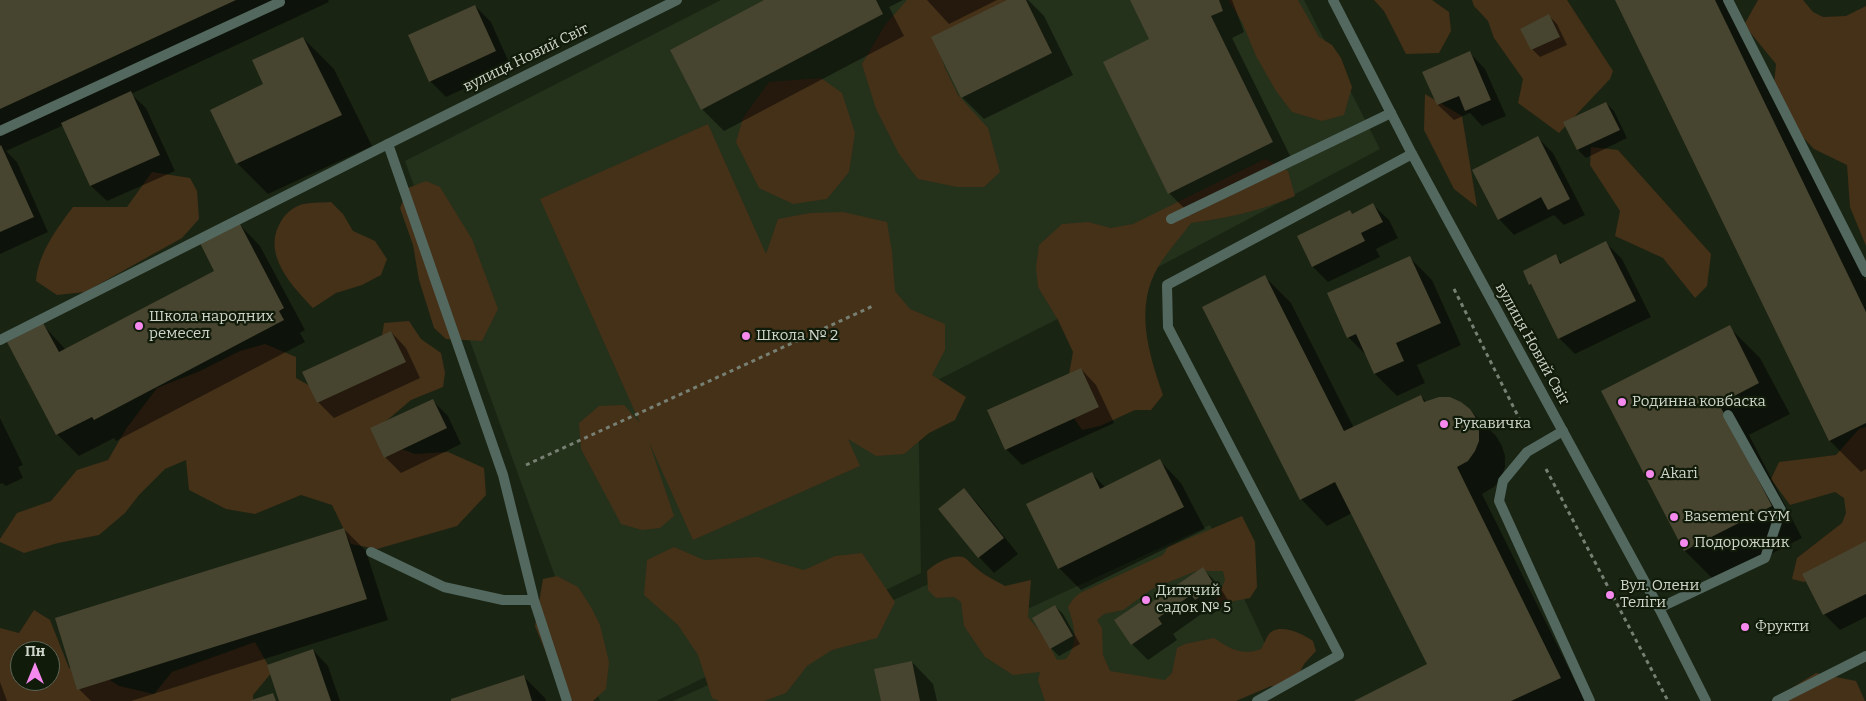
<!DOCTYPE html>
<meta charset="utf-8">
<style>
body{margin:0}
#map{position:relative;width:1866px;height:701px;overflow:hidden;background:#1a2413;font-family:Bitter,serif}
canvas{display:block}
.north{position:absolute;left:10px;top:641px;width:50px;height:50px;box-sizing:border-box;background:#111b0a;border:1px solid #5d6557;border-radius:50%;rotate:0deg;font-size:14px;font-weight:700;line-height:20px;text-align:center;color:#ced5ca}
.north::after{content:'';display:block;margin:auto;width:18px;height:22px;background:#f689ee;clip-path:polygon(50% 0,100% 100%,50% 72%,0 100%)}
</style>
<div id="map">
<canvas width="1866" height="701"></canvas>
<div class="north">Пн</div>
</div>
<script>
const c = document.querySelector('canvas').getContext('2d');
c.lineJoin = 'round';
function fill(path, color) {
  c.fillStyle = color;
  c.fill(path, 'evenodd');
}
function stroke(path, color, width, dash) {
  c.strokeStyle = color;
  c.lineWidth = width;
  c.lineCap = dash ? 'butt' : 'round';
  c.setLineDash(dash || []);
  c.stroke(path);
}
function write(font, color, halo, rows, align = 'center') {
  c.font = font + ' Bitter,serif';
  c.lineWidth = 4.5;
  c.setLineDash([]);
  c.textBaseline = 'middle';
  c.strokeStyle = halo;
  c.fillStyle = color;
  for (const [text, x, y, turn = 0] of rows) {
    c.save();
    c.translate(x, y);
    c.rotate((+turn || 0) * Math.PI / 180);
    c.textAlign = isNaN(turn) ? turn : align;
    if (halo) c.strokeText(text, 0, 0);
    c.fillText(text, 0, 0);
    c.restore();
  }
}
fill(new Path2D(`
 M721 0H1304L1380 149 1130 282 918 390 921 573 656 701H600L405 161Z
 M1210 525 1273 661 1186 701H673L957 571 984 629Z`), '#24311b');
fill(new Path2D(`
 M907 0H1008L937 45 945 68 958 95 988 128 1000 172 984 187H957L918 179 899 154 876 109 862 64 885 25Z
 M1228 0H1298L1319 37 1332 45 1341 58 1352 87 1344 115 1322 121 1292 112 1276 91 1256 56 1242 22Z
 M1374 0H1432L1449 12 1451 31 1439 53 1406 54 1384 11Z
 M1472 0H1567L1613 71 1610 79 1559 133 1518 103 1523 79 1494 38 1488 21 1474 6Z
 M1758 0H1803L1813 12 1823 17 1846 16 1866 6V246L1850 207 1847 165 1814 149 1790 124 1773 95 1776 64 1744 25Z
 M821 78 842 93 855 133 849 172 827 199 793 204 759 188 736 142 743 118 769 82Z
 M1425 94 1462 116 1477 207 1454 189 1424 130Z
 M708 124 766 254 778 219 810 213 843 212 887 222 892 252 895 291 910 309 945 324V350L932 375 966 397 955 420 929 433 904 454 876 456 848 439 860 466 693 540 649 442 674 516 660 528 642 530 621 524 581 449 579 423 599 406 624 405 640 423 540 199Z
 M1591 147 1618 150 1711 254 1707 286 1695 298 1663 258 1615 236 1620 211 1590 165Z
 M1265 159 1288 171 1295 196C1261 211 1227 218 1191 223 1180 238 1167 252 1158 267 1134 308 1149 354 1163 395L1151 410H1135L1100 426 1082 430 1064 403 1073 352 1058 320 1038 287 1036 268 1039 245 1062 224 1088 222 1111 228 1133 224Z
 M152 172 190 178 197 191 199 219 182 238 85 292 57 295 36 281C38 254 57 228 73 207H127Z
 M426 181 440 187 472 239 498 309 482 341 446 339 434 328 419 280 413 245 400 208 408 188Z
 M331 202 343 214 353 231 375 241 387 259 381 275 362 285 336 293 313 308C293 287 263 256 279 225 283 216 290 209 300 205 308 202 322 203 331 202Z
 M409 321 421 339 441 353 445 373 443 387 411 400 385 422 394 446 415 454 448 452 484 468 486 495 457 526 377 549 351 544 332 505 301 495 255 514 226 509 189 490 186 460 165 469 139 495 125 513 99 535 58 543 24 553 0 542V539L17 513 51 501 77 470 108 460 126 429 157 388 200 371 240 351 265 344 296 357V378L317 390 380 350 384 323Z
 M1866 427V553L1804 582 1792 579 1797 558 1842 523 1846 513 1844 498 1835 492 1790 505 1771 479 1779 462 1836 455 1859 429Z
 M1242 516 1255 542 1257 587 1250 598 1214 605 1225 580 1223 571H1196L1152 589 1123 610 1104 614 1097 620 1102 628 1103 655 1110 671 1165 680 1172 673 1177 648 1185 644 1214 638C1230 649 1242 656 1261 649 1264 644 1266 638 1269 634 1279 622 1304 634 1313 641L1316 651 1304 664 1296 680 1288 686H1271L1236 701H1045L1038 680 1040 672 1013 675 985 657 964 626 961 602 954 597 936 598 928 590 927 571C934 564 951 554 963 557 968 559 971 564 975 567 983 575 995 580 1005 586L1031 580 1028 617 1046 639 1057 660 1066 659C1080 642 1074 626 1068 607L1073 599 1080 593 1163 555 1168 547Z
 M674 547 704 560 758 557 804 570 835 556 862 553 895 602 877 638 832 650 807 666 786 693 764 701H719L712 698 698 655 678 625 644 595 647 560Z
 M557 576 578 587 591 607 600 625 609 662 606 689 593 701H573L560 687 535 626 543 579Z
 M34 610 50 620 69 668 100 674 119 686 154 694 172 672 255 642 272 672 253 695V701H0V628L19 633ZM20 651H50V681H20Z
 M1816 673 1856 681 1865 701H1785V692Z`), '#453018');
fill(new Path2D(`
 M0 0H328L329 2 131 94 146 108 175 171 107 201 91 186 64 125 6 151 17 162 48 232 0 254Z
 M767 0H903L889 7 904 36 724 131 702 109Z
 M927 0H997L949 24Z
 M1010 0H1028L1044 16 1073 75 984 119 962 97Z
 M1132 0H1232L1244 32 1232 38 1294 164 1191 215 1169 193 1151 40Z
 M1617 0H1730L1866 281V469L1861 472 1830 441Z
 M475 6 491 22 511 67 446 97 430 81Z
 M1549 16 1557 24 1567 45 1540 57 1532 49Z
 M303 38 334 69 372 146 268 194 237 163 265 85Z
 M1470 53 1485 69 1506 116 1482 126 1470 113 1454 120 1438 105 1424 73Z
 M1606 103 1614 111 1627 138 1586 158 1578 150 1565 123Z
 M1538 138 1553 153 1585 215 1564 225 1554 215 1514 235 1499 219Z
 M1373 205 1389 220 1398 238 1376 249 1380 257 1328 282 1313 267 1298 237Z
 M239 224 260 246 305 330 300 333 305 342 116 441 114 438 79 456 57 434 43 325 66 350 216 271Z
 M1606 243 1622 259 1651 317 1575 354 1559 338 1536 290 1530 284 1555 256 1563 264Z
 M1410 258 1432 280 1461 345 1417 365 1425 383 1397 396 1375 374 1367 356 1348 337Z
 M1265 277 1291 303 1354 428 1421 396 1427 403 1469 409 1496 436 1502 446 1505 456V467L1501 478 1494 487 1482 494 1585 701H1357L1429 665 1352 513 1327 526 1301 499Z
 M1729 327 1760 358 1790 414 1749 435 1802 538 1716 582 1685 551 1602 392Z
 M391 332 406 348 420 378 334 418 318 402Z
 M1081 369 1096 385 1114 423 1022 465 1006 449Z
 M432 400 448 416 461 444 401 473 385 457Z
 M0 418 23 465 18 467 23 478 6 486 2 483 0 484Z
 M1160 461 1181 483 1205 529 1081 590 1059 568 1091 473 1106 488Z
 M964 489 979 505 1018 554 994 573 979 557Z
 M344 529 366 551 388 620 131 701H91L79 689Z
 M1866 543V617L1840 630 1824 614 1804 574Z
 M1203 569 1218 584 1229 602 1211 615 1207 610 1173 634 1177 640 1148 660 1132 644 1116 621 1149 605Z
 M1055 606 1063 614 1080 644 1059 656 1051 648Z
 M313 650 328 666 340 701H281Z
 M912 662 933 684 937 701H882Z
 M523 676 545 698 546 701H451Z
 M0 682 7 701H0Z`), '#0007');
fill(new Path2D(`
 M0 0H236L0 109Z
 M764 0H876L883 14 701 110 670 50Z
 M1007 0H1026L1052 53 961 98 931 37Z
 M1130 0H1219L1223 11 1211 16 1273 142 1168 194 1103 62 1149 39Z
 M1615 0H1715L1866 312V423L1829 441Z
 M475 5 496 51 429 82 408 35Z
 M1549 14 1560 37 1531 50 1520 29Z
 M303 37 342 115 236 164 210 110 263 84 252 60Z
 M1470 51 1491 100 1465 111 1459 96 1437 105 1422 72Z
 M131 91 160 155 90 186 61 123Z
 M1606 102 1620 130 1577 150 1563 122Z
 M1538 136 1570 199 1548 210 1541 197 1498 220 1472 170Z
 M1 145 34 217 0 232V146Z
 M1373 203 1383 222 1361 233 1365 241 1312 267 1297 236 1350 210 1352 214Z
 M239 222 284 308 279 311 284 320 94 420 92 417 56 435 7 342 43 323 59 352 214 271 200 243Z
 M1606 241 1636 301 1558 339 1531 284 1529 285 1523 271 1556 254 1560 264Z
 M1410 256 1441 323 1396 343 1404 361 1374 374 1356 334 1347 338 1327 293Z
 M1265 275 1344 431 1421 395 1424 402 1439 397H1450L1461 402 1470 409 1476 418 1479 429V441L1475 451 1468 461 1457 467 1561 678 1511 701H1354L1427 664 1335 482 1300 500 1202 307Z
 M1730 325 1759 383 1719 404 1772 506 1684 551 1601 391Z
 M391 331 406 362 317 403 302 372Z
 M1081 368 1099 407 1005 450 987 410Z
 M433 399 447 428 384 458 370 428Z
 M1160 459 1184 507 1058 569 1026 504 1092 472 1100 489Z
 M964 488 1004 538 978 558 938 509Z
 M344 528 367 599 77 690 55 618Z
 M1866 541V594L1823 615 1802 574Z
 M1203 567 1215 586 1195 600 1191 595 1158 618 1162 624 1131 645 1114 620 1145 599 1149 604Z
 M1055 605 1073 636 1050 649 1032 618Z
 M313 649 331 701H279L267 665Z
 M912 661 920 701H881L874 669Z
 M524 675 532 701H451V699Z
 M273 693 276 701H249Z`), '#47442f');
stroke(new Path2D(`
 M1454 289 1523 426
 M526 465 873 306
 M1546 469 1668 701`), '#778072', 3, [4, 4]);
stroke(new Path2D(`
 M1728 0 1866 272
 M0 131 280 2
 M1171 219 1391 113
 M0 340 388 144 503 475 534 600 567 701
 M1563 431 1527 452 1503 481 1499 501 1590 701
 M371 552 444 587 503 600H534
 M1659 608 1765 558 1781 510 1728 415
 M1257 701 1339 655 1168 327 1167 285 1412 154`), '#53685f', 10);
stroke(new Path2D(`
 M1333 0 1412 154 1659 608 1706 701
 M388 144 677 0
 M1777 701 1866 656`), '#53685f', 10);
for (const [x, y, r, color] of [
 [139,326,5,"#f689ee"],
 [746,336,5,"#f689ee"],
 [1622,402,5,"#f689ee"],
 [1444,424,5,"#f689ee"],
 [1650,474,5,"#f689ee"],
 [1674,517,5,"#f689ee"],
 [1684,543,5,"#f689ee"],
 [1610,595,5,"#f689ee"],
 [1146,600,5,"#f689ee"],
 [1745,627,5,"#f689ee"]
]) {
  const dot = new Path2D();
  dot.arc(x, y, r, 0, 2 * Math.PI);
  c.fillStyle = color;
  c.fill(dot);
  stroke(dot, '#111b0a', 2);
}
write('15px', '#ced5ca', '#111b0a', [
 ["вулиця Новий Світ",526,58,-26],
 ["вулиця Новий Світ",1532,344,61]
]);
write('15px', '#ced5ca', '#111b0a', [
 ["Школа народних",149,317],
 ["ремесел",149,334],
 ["Школа № 2",756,336],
 ["Родинна ковбаска",1632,402],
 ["Рукавичка",1454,424],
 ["Akari",1660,474],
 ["Basement GYM",1684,517],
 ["Подорожник",1694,543],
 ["Вул. Олени",1620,586],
 ["Теліги",1620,603],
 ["Дитячий",1156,591],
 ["садок № 5",1156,608],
 ["Фрукти",1755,627]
], 'left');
</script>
